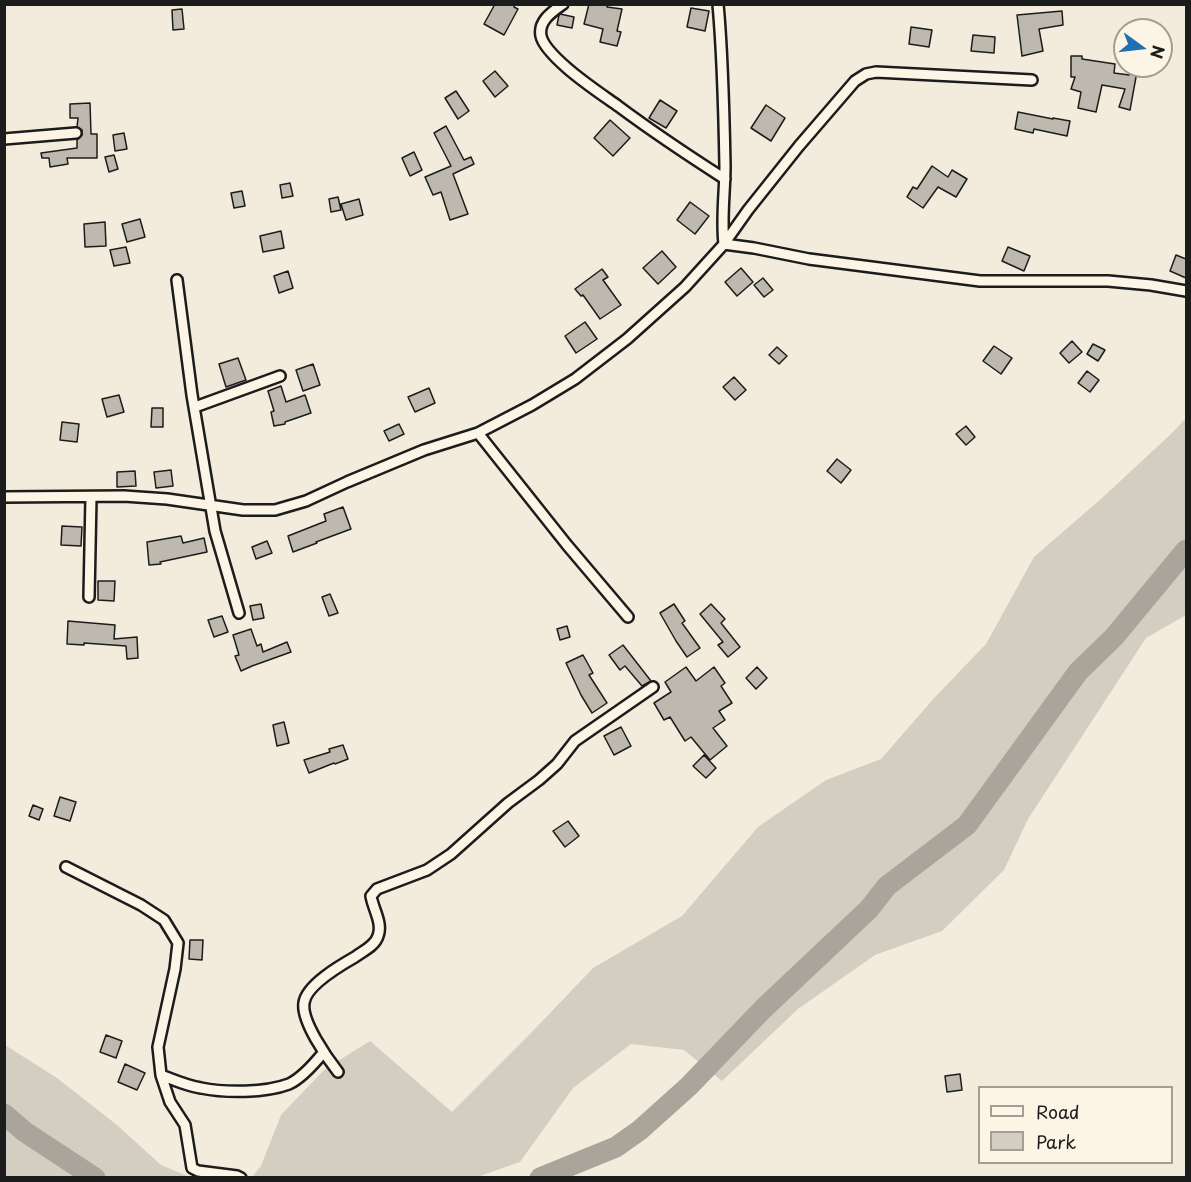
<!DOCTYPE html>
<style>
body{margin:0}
#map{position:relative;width:1191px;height:1182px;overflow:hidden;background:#f3ecdd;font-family:"Playpen Sans",sans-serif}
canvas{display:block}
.frame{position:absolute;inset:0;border:6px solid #1c1c1c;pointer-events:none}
.legend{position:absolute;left:978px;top:1086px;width:195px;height:78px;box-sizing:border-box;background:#fcf5e5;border:2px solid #a29e95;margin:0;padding:8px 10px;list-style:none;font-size:18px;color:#1c1c1c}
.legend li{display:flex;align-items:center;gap:12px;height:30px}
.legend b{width:30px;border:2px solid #a29e95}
.north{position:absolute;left:1113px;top:18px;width:60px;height:60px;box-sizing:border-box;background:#fcf5e5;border:2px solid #a29e95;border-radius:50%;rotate:105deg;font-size:16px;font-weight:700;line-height:24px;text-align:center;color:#1c1c1c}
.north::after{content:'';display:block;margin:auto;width:21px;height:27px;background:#1f6fb2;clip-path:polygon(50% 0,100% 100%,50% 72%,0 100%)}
</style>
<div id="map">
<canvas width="1191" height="1182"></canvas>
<div class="frame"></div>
<ul class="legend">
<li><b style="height:8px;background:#fcf5e5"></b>Road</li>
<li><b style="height:16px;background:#d3cec1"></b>Park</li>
</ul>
<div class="north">N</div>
</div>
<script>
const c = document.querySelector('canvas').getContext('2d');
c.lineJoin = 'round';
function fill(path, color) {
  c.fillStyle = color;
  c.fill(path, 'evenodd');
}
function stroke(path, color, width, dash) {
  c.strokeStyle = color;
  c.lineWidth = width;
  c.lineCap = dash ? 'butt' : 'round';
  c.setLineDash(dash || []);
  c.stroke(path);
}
fill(new Path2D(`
 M1186 418V615L1146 638 1028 819 1004 870 942 931 875 955 798 1009 722 1081 684 1050 631 1044 573 1088 520 1162 477 1177 251 1178 261 1166 281 1115 325 1069 370 1041 452 1112 532 1032 593 968 682 916 758 827 826 780 881 759 936 696 986 644 1034 557 1102 498 1171 434Z
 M5 1045 57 1078 117 1125 161 1165 190 1177H5Z`), '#d3cec1');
stroke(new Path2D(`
 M4 1114 25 1132 95 1178
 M540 1178 616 1147 640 1130 689 1086 763 1009 869 909 887 886 967 825 1078 672 1114 637 1186 550`), '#aaa59b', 21);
const building = new Path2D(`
 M495 4H515L514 7 518 9 504 35 484 24Z
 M589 4H608L607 7 622 9 617 31 621 32 617 46 600 42 603 29 584 24Z
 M691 8 709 11 705 31 687 27Z
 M182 9 184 29 173 30 172 10Z
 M1062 11 1063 25 1039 29 1043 51 1022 56 1017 15Z
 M560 14 574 17 572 28 557 25 559 15Z
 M911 27 932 30 929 47 909 44Z
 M973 35 995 37 994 53 971 51Z
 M1071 56H1082V59L1115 64 1114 73 1129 75 1132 66H1138L1130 110 1119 107 1125 89 1102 85 1096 112 1078 108 1081 92 1071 89 1075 77H1071Z
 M495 71 508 86 495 97 483 81Z
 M456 91 469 111 458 119 445 98Z
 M660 100 677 111 666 128 649 118Z
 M90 103 91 134H97V158H67L68 164 50 167 49 158H42L41 153 77 148V140L82 135V130L77 127 78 118H70V104Z
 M766 105 785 118 771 141 751 128Z
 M1018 112 1053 119V118L1070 121 1067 136 1034 129 1033 133 1015 129Z
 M610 120 630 138 613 156 594 138Z
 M446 126 464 160 471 157 474 164 453 174 468 214 450 220 441 192 433 195 425 177 451 166 434 133Z
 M124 133 127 149 115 151 113 135Z
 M414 152 422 170 410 176 402 158Z
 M114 155 118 169 109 172 105 157Z
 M932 166 948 177 952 170 967 179 956 197 938 187 923 208 907 197 913 187 917 189Z
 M290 183 293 196 282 198 280 185Z
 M242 191 245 206 234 208 231 193Z
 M338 197 341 210 331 212 329 199Z
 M359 199 363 215 346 220 341 204Z
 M690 202 709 216 695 234 677 220Z
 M140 219 145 237 127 242 122 224Z
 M105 222 106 246 85 247 84 224Z
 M281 231 284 248 263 252 260 236Z
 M126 247 130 263 114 266 110 250Z
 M1008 247 1030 256 1024 271 1002 261Z
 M662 251 676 267 658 284 643 268Z
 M1176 255 1186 259V278L1170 271Z
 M741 268 753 282 737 296 725 282Z
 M602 269 608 277 603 280 621 305 600 319 583 295 581 296 575 289Z
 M288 271 293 288 279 293 274 276Z
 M763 278 773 290 764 297 754 285Z
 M585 322 597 339 576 353 565 336Z
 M1072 341 1082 352 1069 363 1060 353Z
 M1093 344 1105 350 1098 361 1087 354Z
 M994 346 1012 358 1001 374 983 361Z
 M777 347 787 356 779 364 769 355Z
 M238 358 246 380 226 387 219 364Z
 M313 364 320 385 303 391 296 370Z
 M1087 371 1099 380 1090 392 1078 383Z
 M734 377 746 390 735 400 723 387Z
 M281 386 286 402 305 395 311 413 285 422V424L274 426 271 412 274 411 268 391Z
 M429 388 435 403 415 412 408 397Z
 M119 395 124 412 107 417 102 399Z
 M152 408H163V427H151Z
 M62 422 79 424 77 442 60 440Z
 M399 424 404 434 389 441 384 431Z
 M966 426 975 437 966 445 956 434Z
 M837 459 851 470 841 483 827 471Z
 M171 470 173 486 156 488 154 472Z
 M135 471 136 486 117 487V472Z
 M343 507 351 529 316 542 317 543 293 552 288 536 326 521 324 514Z
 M62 526 82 527 81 546 61 545Z
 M181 536 183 543 204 538 207 552 160 562 161 564 149 565 147 542Z
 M267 541 272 553 256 559 252 547Z
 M98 581H115L114 601 98 600Z
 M330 594 338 613 329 616 322 597Z
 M261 604 264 618 253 620 250 606Z
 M674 604 685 621 682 623 700 648 687 657 676 641 660 613Z
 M711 604 725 619 721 623 740 647 728 657 718 645 723 642 700 614Z
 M222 616 228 632 214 637 208 620Z
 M68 621 115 625 114 639 137 637 138 658 127 659 126 646 84 643V645L67 644Z
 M567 626 570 637 560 640 557 629Z
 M251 629 257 646 261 644 263 652 287 642 291 652 252 666 241 671 235 656 239 655 233 635Z
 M623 645 651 681 642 686 625 666 620 670 609 655Z
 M583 655 593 673 589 675 607 703 592 713 581 695 566 663Z
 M686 667 696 681 714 667 725 683 721 686 732 703 719 711 725 720 713 728 727 746 710 760 691 737 685 741 670 717 664 720 654 703 671 692 665 682Z
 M757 667 767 678 756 689 746 678Z
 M284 722 289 743 277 746 273 725Z
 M621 727 631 746 614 755 604 736Z
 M343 745 348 759 335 764 334 763 309 773 304 760 330 752 329 749Z
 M704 755 716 768 706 778 693 766Z
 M60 797 76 802 70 821 54 816Z
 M33 805 43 809 39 820 29 816Z
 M568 821 579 836 565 847 553 831Z
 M190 940H203L202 960 189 959Z
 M106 1035 122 1041 116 1058 100 1052Z
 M125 1064 145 1073 137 1090 118 1082Z
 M960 1074 962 1090 947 1092 945 1076Z`);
fill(building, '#beb9ae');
stroke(building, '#1c1c1c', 1.5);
const minor = new Path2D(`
 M563 4C552 12 538 21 541 36 543 46 559 61 567 68 583 82 601 94 618 106 653 132 689 156 725 179
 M718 4C723 58 724 112 725 166 725 192 721 218 724 244
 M4 139 76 133
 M724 244 754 248 809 259 980 281H1108L1151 285 1186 291
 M177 280 192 395 215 531 239 613
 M195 407 280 376
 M478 433 567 545 628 617
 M4 497 124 496 167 499 243 510H275L306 501 347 482 424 450 478 433 532 405 575 379 627 339 685 287 724 244 748 210 799 146 855 81 866 74 876 72 1032 80
 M89 597 91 497
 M66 867 141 905 164 920 178 943 175 969 158 1047 161 1075 170 1102 185 1125 192 1168 198 1171 237 1176 241 1178
 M338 1072C327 1058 301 1021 304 1003 306 985 341 965 355 957 363 951 375 946 378 936 383 923 373 909 371 896L377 889 427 870 451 854 508 803 539 780 557 764 575 741 653 687
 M161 1075C174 1080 188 1086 201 1088 226 1093 265 1093 289 1084 302 1078 314 1064 323 1053`);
stroke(minor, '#1c1c1c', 14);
stroke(minor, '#fcf5e5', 9);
</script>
